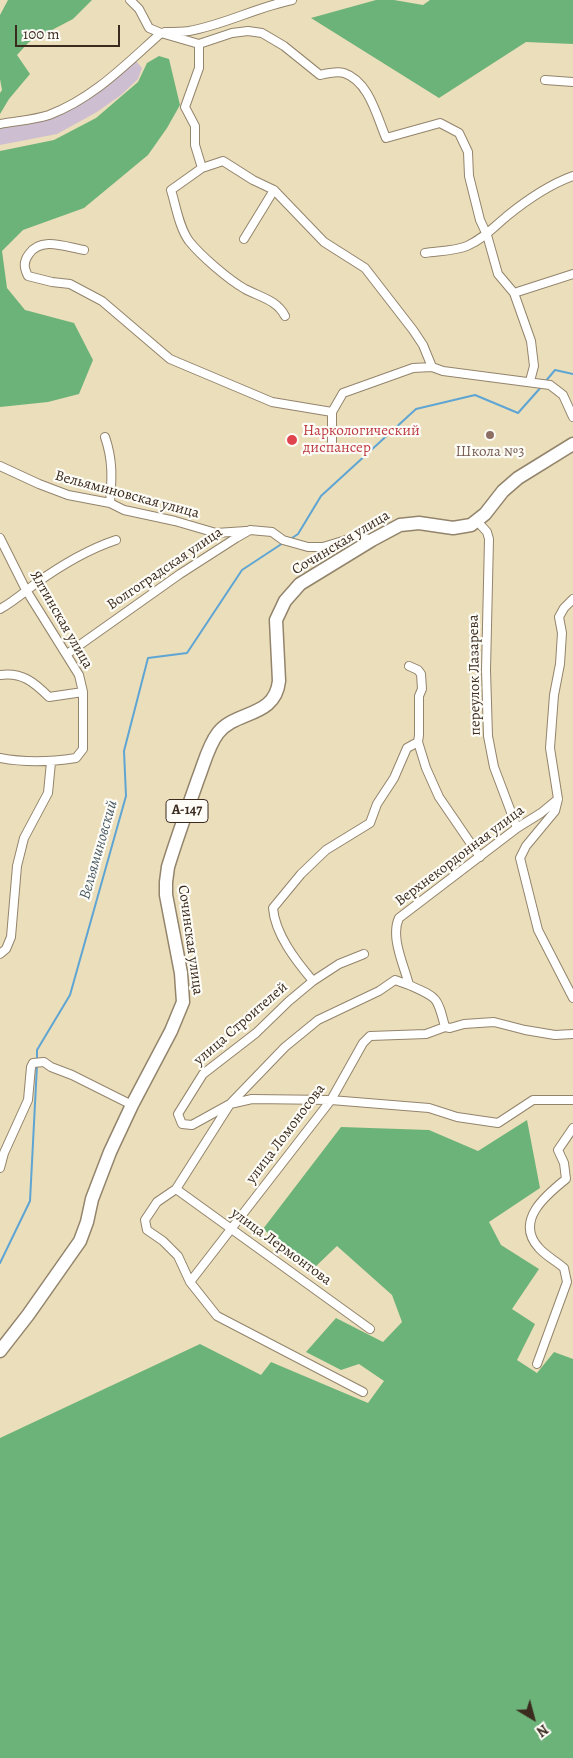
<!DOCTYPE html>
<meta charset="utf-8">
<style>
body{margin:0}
#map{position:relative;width:573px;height:1758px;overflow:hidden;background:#ebdeba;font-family:Alegreya,serif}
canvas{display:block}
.north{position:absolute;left:508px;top:1693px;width:50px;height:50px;-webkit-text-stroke:4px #fdfcf7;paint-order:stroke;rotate:143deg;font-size:14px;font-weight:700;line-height:20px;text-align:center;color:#3b2a1e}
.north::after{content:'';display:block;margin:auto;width:18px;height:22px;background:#3b2a1e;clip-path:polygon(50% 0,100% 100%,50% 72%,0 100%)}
.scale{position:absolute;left:15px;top:25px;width:105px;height:22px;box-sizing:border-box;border:2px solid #3b2a1e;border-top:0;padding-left:6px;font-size:15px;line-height:18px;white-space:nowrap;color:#3b2a1e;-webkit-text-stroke:4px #fdfcf7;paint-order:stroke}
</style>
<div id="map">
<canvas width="573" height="1758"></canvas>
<div class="north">N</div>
<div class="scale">100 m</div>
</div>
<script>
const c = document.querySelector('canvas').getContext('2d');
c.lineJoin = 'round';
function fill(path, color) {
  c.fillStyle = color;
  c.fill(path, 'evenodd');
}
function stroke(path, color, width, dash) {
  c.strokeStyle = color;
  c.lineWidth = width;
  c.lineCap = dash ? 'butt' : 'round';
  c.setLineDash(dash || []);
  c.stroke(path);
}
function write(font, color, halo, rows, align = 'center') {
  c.font = font + ' Alegreya,serif';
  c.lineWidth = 4.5;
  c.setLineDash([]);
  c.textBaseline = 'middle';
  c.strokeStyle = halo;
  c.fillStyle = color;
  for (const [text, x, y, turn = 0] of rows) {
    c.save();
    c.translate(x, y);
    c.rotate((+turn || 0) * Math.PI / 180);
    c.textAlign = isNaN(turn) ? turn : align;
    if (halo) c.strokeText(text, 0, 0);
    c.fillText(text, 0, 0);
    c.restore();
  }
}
fill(new Path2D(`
 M135 60 142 68 138 79 121 95 97 112 57 134 0 145V126L48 117Z`), '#cebed2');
fill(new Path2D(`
 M8 0H92L73 19 29 42 17 55 30 74 9 99 0 114V93L2 90 0 79V15Z
 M376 0H394L423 5 430 0H573V44L526 42 439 98 311 18Z
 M159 56 169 59 180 105 167 128 148 155 84 208 23 230 2 251 7 288 25 310 74 323 93 360 79 394 48 402 0 407V151L54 140 96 118 138 82 147 63Z
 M527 1120 540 1188 489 1222 501 1245 539 1269 512 1309 535 1324 517 1360 537 1373 554 1352 573 1359V1758H0V1438L200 1344 261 1375 271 1362 368 1403 384 1381 359 1364 341 1370 306 1352 336 1318 383 1342 402 1322 392 1295 337 1246 313 1269 263 1229 341 1127 429 1130 478 1151Z`), '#6cb37a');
stroke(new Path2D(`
 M545 382 555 370 573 374
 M289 540 298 534 321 496 416 409 475 395 518 413 542 386
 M37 1060V1050L70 995 126 796 124 751 148 658 187 653 242 570 283 543
 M0 1263 30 1201 37 1065`), '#5ea5d4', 2);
const minor = new Path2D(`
 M130 0 139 9 149 28 161 33 199 44 232 33 248 31 262 33 284 46 320 75C328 73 337 71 344 73 369 81 377 117 386 138L440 123 459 133 468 152 469 176 480 220 487 235 498 274 514 293 531 341 534 366 530 381
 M165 32C173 32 181 32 189 31 224 25 257 7 292 0
 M199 44V68L185 107 195 126V145L202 168
 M545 80 573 82
 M0 124C16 121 34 120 49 115 94 98 126 64 161 33
 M244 239 274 190
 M84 250C66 247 41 236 29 254 23 262 24 268 28 276L52 282 70 284 102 301 170 359 272 402 332 412
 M425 253C438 251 455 251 467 246 483 239 494 227 507 216 528 199 548 185 573 176
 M514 293 573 274
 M285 316C277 300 260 297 245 289 229 280 201 256 189 241 179 227 176 206 171 190L202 168 223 161 253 180 274 190 324 242 365 268 413 330 423 345 432 367
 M105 437C113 460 112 478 110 503
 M332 443V412L343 393 413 368 432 367 443 371 550 385 563 395 573 417
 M0 466 39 484 68 495 110 503 124 510 175 521 216 533 246 531
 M477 521 487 532 489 539 486 670 488 736 494 767 517 828
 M0 538 26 590 79 675 83 692V749L76 758C50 762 26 763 0 758
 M573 599 564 608 559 617 562 633 560 664 554 695 550 748 558 799 555 811 526 846 520 858 538 930 573 998
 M0 609C13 602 23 593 35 584 60 566 86 550 116 540
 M67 654 180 574 236 538 250 530 272 532 283 540 308 547H323L359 536 372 540
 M409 666 418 670 421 674 422 689 419 696V735L418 742 426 768 439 797 480 857
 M0 675C22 672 34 682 49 697L83 692
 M0 954 6 949 11 937 17 866 24 838 48 793 51 762
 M364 954 339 964 313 981 289 1001 256 1033 203 1074 178 1114 182 1124 192 1125 230 1104 252 1099 331 1100 429 1108 457 1117 498 1123 533 1100H573
 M313 981C296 961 275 934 273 908L301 874 326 850 370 823 377 804 394 778 407 748 418 742
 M409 985C438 998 437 996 445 1027
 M0 1168 4 1153 28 1100 31 1067 33 1063 44 1062 51 1067 72 1075 132 1105
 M176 1189 370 1329
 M190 1282 331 1100 363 1043 370 1036 426 1034 445 1027 450 1028 464 1024 494 1022 525 1030 555 1035 573 1034
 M537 1364 567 1282 564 1268C556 1261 546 1256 539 1248 514 1221 546 1195 566 1179L564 1163 558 1150 573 1128
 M363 1392 217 1316 190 1282 178 1256 163 1241 147 1230 145 1220 157 1202 176 1189 230 1104 285 1047 318 1020 379 991 395 980 409 985C404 965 390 937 399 918L517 828 541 813 558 799`);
const trunk = new Path2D(`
 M0 1351 28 1315 80 1241 87 1222 92 1199 110 1152 132 1105 171 1031 183 1002 181 973 166 895V882L168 867C177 837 188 808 198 779 204 764 208 746 218 733 236 710 275 718 279 681L276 620 285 601 300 584 372 540 400 525 419 523 453 528 471 525 485 514 503 491 518 478 573 444`);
stroke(minor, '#93846c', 10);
stroke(trunk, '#93846c', 15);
stroke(minor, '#fff', 8);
stroke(trunk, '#fff', 12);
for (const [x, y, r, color] of [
 [490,435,5,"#8d6e63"],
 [292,440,6,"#e0444e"]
]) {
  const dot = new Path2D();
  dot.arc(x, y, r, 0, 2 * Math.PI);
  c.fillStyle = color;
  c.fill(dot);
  stroke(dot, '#fdfcf7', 2);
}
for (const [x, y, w] of [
 [187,811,42]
]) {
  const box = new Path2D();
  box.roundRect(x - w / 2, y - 11.5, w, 23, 4);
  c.fillStyle = '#fdfcf7';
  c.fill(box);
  stroke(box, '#3b2a1e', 1);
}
write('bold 14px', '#3b2a1e', null, [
 ["А-147",187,811]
]);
write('15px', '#be3a42', '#fdfcf7', [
 ["Наркологический",303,431],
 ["диспансер",303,448]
], 'left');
write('15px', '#785e54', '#fdfcf7', [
 ["Школа №3",490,452]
]);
write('15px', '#3b2a1e', '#fdfcf7', [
 ["Вельяминовская улица",127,495,15],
 ["Сочинская улица",341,543,-31],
 ["Волгоградская улица",165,569,-34],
 ["Ялтинская улица",61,620,60],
 ["переулок Лазарева",475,675,-91],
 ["Верхнекордонная улица",460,856,-37],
 ["Сочинская улица",190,940,82],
 ["улица Строителей",241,1024,-41],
 ["улица Ломоносова",286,1134,-53],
 ["улица Лермонтова",281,1247,36]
]);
write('italic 16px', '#495b67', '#fdfcf7', [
 ["Вельяминовский",99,850,-74]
]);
</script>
